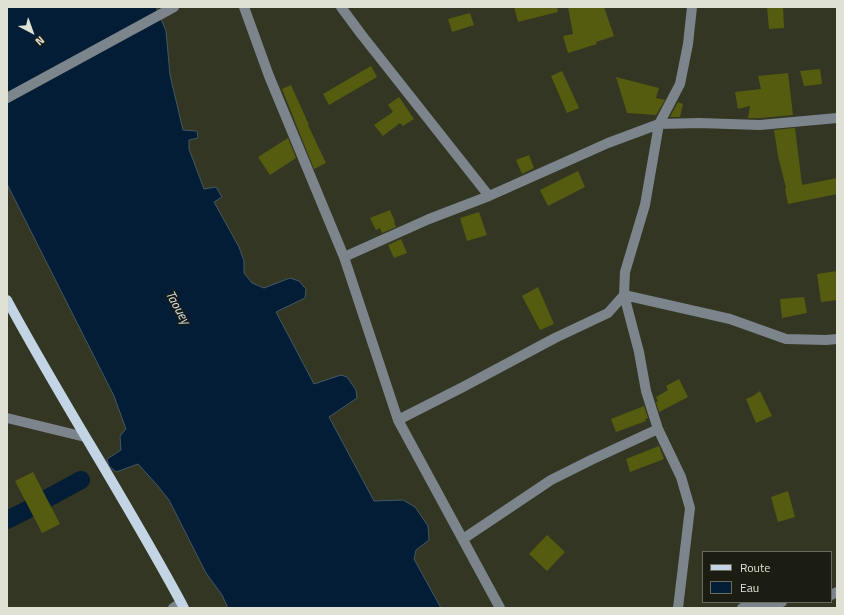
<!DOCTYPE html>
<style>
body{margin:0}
#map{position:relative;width:844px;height:615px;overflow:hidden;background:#333622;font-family:"Titillium Web",sans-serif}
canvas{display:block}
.frame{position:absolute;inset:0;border:8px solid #dfe1d5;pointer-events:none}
.legend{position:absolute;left:702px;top:551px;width:130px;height:52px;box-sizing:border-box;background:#1b1d13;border:1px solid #696b61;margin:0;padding:5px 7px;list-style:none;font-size:12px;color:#dfe1d5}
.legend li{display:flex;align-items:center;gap:8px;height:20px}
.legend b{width:20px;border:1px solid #696b61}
.north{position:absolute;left:12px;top:12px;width:40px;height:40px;-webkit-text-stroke:3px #1b1d13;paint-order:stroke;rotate:139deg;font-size:11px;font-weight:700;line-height:16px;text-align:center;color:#dfe1d5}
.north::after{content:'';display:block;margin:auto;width:14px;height:18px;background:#dfe1d5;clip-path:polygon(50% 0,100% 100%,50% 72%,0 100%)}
</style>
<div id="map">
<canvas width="844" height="615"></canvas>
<div class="frame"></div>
<ul class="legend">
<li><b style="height:5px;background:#c3d4e5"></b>Route</li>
<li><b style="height:11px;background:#021d35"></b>Eau</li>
</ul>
<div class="north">N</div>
</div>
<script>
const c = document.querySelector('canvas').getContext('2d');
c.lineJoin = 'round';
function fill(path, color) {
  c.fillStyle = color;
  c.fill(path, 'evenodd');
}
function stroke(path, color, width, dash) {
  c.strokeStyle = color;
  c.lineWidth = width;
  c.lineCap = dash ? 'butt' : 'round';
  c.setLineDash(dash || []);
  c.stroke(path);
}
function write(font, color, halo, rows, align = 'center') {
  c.font = font + ' "Titillium Web",sans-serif';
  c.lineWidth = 3;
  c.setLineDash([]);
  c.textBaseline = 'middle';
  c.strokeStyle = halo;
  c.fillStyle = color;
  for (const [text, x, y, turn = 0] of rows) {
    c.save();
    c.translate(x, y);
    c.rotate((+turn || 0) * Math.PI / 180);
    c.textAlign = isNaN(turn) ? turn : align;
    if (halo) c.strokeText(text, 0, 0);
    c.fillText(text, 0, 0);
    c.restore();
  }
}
const water = new Path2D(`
 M7 7H156L166 31 170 75 183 130 197 131 198 138 189 140V149L204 189 216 187 222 197 214 202 239 247 244 261V273L252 283 264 288 290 278 299 281 306 289 305 298 276 312 314 384 341 375 347 377 356 390 357 398 329 417 374 501 403 500 415 507 428 526 429 540 416 550 414 559 441 608H228L222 595 206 573 169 500 157 485 138 464 116 472 109 466 107 459 121 450 120 436 126 429 114 396 7 184Z`);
fill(water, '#021d35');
stroke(water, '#445865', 1);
stroke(new Path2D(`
 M46 499 81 480
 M7 520 29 509`), '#021d35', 18);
fill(new Path2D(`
 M514 7H557L558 12 518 22Z
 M568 7H604L614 36 596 42 597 44 568 53 563 36 573 34Z
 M767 7H783L784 28 769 29Z
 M470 13 474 25 452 32 448 19Z
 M371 66 377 77 329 105 323 94Z
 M820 69 822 84 804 86 800 71Z
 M562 71 579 108 567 113 551 76Z
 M788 73 793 115 760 118H748L750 106 738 109 735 92 761 89 758 76Z
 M616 77 659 88 656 98 665 100 656 115 627 113Z
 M291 85 309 125H308L326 163 314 169 282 89Z
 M399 97 414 119 403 126 400 123 383 136 374 125 393 112 388 105Z
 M678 102 683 104 680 117H670Z
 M795 128 802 185 837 178V194L788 204 785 189 786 188 778 156 774 130Z
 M288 138 296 158 270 175 258 157Z
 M529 155 534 168 522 174 516 160Z
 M578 171 585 187 548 206 540 190Z
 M390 210 395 222H394L396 227 382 233 380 228 376 230 370 218Z
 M479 212 487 235 467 241 460 218Z
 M401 239 407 253 394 258 388 245Z
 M837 271V300L821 302 817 274Z
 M538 287 554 324 540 330 522 296Z
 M804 297 807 313 782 318 780 299Z
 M679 379 688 397 659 412 656 402 658 401 656 397 668 390 666 386Z
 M760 391 772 416 756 423 746 399 753 396Z
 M644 406 648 418 645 419 646 421 616 432 611 419Z
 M659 446 664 459 630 472 626 459Z
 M33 472 60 524 42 533 15 481Z
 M788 491 795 517 778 522 771 497Z
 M547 535 565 552 547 571 529 554Z`), '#555c10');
stroke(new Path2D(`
 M244 7 269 76 344 257 398 420 500 608
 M341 7 361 34 489 196
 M7 98 174 7
 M344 257 429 219 489 196 608 143 659 124 699 123 760 125 837 118
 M7 418 85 437
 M398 420 463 387 555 338 608 313 624 295 730 319 786 339 826 340 837 339
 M463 539 551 480 591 460 658 429
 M831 595 837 592
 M173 608 181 603
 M678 608 690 508 681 477 658 429 646 391 639 352 624 295 625 272 645 205 659 124 680 84 688 44 692 7
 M742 608 782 602`), '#7c848c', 10);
stroke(new Path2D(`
 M7 300C63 404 128 503 184 608`), '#c3d4e5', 10);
write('italic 13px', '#d6e4f3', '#1b1d13', [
 ["Taouey",177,308,61]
]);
</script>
